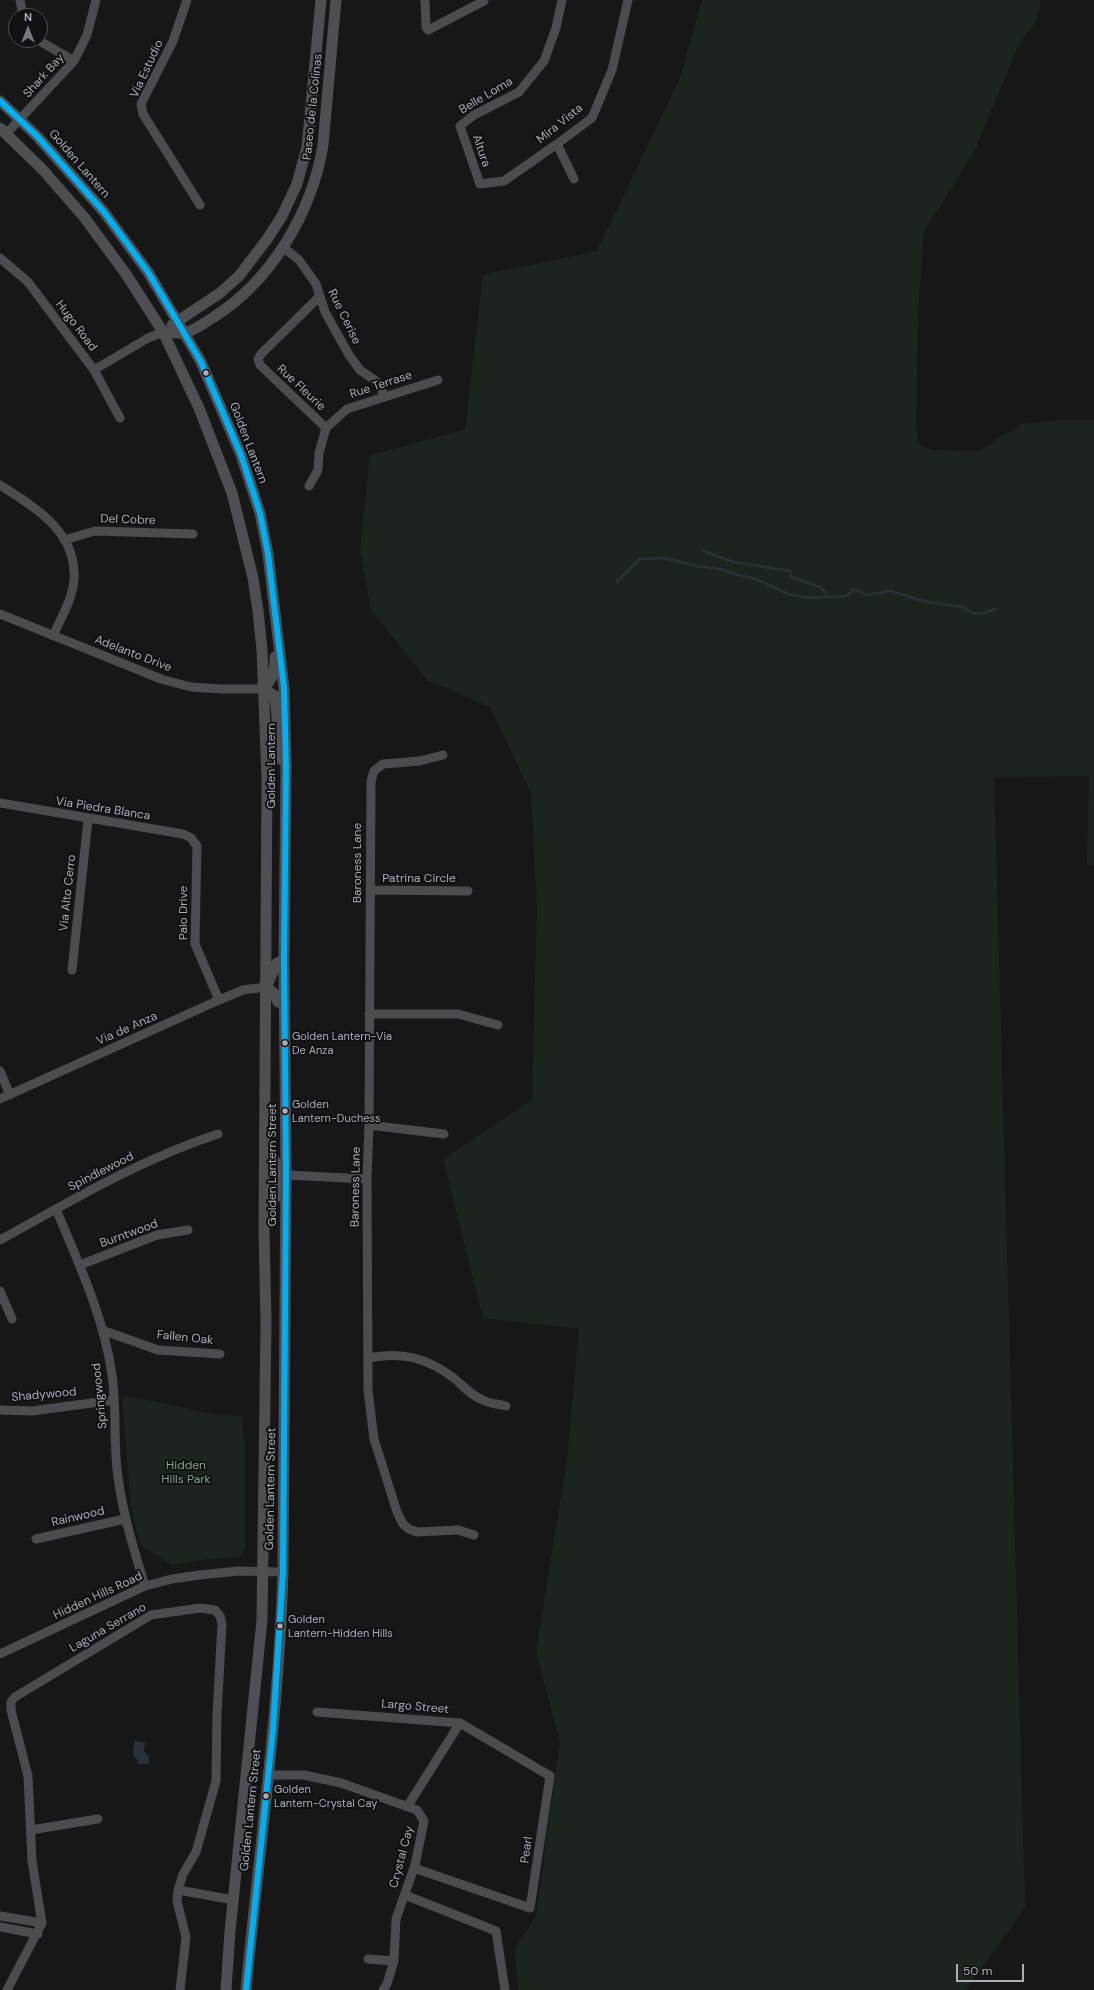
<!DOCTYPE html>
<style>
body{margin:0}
#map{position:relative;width:1094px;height:1990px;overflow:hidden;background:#171717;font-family:"DM Sans",sans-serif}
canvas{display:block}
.north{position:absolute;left:8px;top:8px;width:40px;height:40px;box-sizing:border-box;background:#111113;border:1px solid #4d4f55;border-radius:50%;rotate:0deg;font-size:11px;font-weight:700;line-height:16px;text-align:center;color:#a8adb8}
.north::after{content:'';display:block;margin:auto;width:14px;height:18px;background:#757880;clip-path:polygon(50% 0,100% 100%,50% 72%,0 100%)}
.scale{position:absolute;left:956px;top:1964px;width:68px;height:18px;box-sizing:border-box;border:2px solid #a8adb8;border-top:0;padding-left:5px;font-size:12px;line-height:14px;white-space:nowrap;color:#a8adb8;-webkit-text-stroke:3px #111113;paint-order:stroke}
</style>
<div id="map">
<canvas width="1094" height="1990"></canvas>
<div class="north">N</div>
<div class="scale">50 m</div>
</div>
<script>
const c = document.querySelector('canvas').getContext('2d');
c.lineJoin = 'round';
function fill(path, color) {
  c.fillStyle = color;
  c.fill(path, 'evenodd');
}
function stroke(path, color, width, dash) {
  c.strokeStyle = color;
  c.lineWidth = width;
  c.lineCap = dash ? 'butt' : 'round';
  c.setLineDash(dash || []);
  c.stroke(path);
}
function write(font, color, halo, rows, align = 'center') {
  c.font = font + ' "DM Sans",sans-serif';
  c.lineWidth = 4;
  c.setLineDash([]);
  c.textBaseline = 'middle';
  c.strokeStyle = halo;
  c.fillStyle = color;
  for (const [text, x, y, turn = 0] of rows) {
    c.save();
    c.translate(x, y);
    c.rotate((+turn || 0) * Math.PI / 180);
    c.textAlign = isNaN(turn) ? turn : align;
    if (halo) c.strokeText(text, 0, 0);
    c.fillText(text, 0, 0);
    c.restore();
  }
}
fill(new Path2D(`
 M702 0H1041L1036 21 1018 46 975 150 924 232 918 313 916 427 919 445 932 450 978 451 1022 424 1072 419 1094 421V865L1087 866 1089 776 994 777 1025 1907 966 1990H518L515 1949 536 1916 560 1741 536 1652 567 1460 579 1329 483 1318 443 1159 532 1100 537 907 531 793 490 707 427 680 371 610 360 549 370 455 465 430 483 275 597 251 680 78Z
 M122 1397C163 1399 201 1417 242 1416L245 1451V1548L240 1557 209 1559 172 1565 141 1546 131 1509Z`), '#1d241e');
fill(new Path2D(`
 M134 1741 145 1742 144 1751 149 1757V1764H138V1761L133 1755Z`), '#2a3239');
stroke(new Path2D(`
 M703 551 733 562 790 571 791 577 820 587 829 597
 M617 582 640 559 664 558 697 566 721 569 738 575 756 579 788 594 809 598 846 596 855 589 866 595 891 591 923 601 962 607 975 614 984 613 995 609`), '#2a3239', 2.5);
stroke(new Path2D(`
 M20 0 23 16
 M187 0 173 41 141 104 143 114 200 205
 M425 0 426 27 428 30 484 1
 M562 0 556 28 544 61 519 92 474 115 460 126 480 184 504 181 557 144 592 118 612 70 628 0
 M38 40 74 61
 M6 134 74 61 87 35 96 0
 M557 144 574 179
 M283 247 299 260 316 284 325 312 349 355 360 370 376 381 385 396
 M0 258 28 282 94 370 120 418
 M319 297 261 354 258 359 260 365 326 428
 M94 370 148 338 163 332
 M0 485C34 507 77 531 74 579 73 598 61 618 53 636
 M309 486 318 470 319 453 326 428 347 409 438 380
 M64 540 95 531 193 534
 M0 614 161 679 191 687 221 689H263
 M443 755 420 761 383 764 374 771 371 781 369 1125 367 1179 368 1390 374 1439 397 1512 403 1524 409 1529 417 1532 458 1530 474 1535
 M0 803 183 834 191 838 197 846 195 944 219 1000
 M370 890 468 891
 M72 970 88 820
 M369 1014H458L498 1025
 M0 1071 10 1095
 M0 1099 219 1000 243 990 266 987
 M369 1125 444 1134
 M286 1175 367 1179
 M56 1209C78 1262 104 1317 112 1375 117 1409 113 1444 118 1477 123 1515 134 1550 145 1586
 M0 1240C71 1201 141 1159 218 1134
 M80 1265 157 1235 188 1230
 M0 1291 12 1319
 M102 1330 158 1350 220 1354
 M368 1358C402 1351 428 1358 455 1379 464 1387 473 1397 485 1401 491 1404 499 1404 506 1406
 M0 1410 32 1411 114 1400
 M36 1539 125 1519
 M0 1654 145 1586 172 1579 200 1575 238 1571 283 1572
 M317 1712 460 1723 550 1776 530 1908 414 1868
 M268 1775H304L341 1783 417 1810 424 1821 415 1865 396 1919 394 1961 387 1984 383 1990
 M407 1807 460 1723
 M31 1830 98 1819
 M178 1890 234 1900
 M405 1895 496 1931 505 1990
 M0 1916 42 1923
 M0 1927 38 1934
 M368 1959 394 1961
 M7 1990 42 1923 32 1861 28 1776 11 1710V1702L15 1697 151 1615 200 1608 215 1610 220 1616 222 1624 217 1714 216 1781 196 1852 183 1874 178 1890 177 1901 186 1937 180 1990`), '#4b4c50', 9);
stroke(new Path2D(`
 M0 101 37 136 104 212 148 272 177 321 201 362 241 455 260 513 268 554 284 688 286 767 284 960 286 1175 283 1572C279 1712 259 1851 246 1990
 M0 128 43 170 84 217 126 274 163 332 199 408 232 493 253 578 258 611 262 650 267 779 264 1232 266 1322 262 1620 230 1931 226 1990
 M172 325 220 293 239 276 268 238 282 216 297 184 307 147 321 0
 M163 332C170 332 178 334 184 333 194 331 205 322 214 317 272 280 312 212 323 145L336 0
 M275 657C275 671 273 679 263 689L274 695C280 716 275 738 280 759
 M268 983 277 963 284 960
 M266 987 275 994 278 1002 285 1004
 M265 1154 270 1159 275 1161 276 1170 286 1175
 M265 1205 276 1197 279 1186 286 1175`), '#4d4f52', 11);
stroke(new Path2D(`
 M0 101 37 136 104 212 148 272 177 321 201 362 241 455 260 513 268 554 284 688 286 767 284 960 286 1175 283 1572 273 1729 246 1990`), '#00aff2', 6);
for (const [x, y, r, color] of [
 [206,373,3.5,"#a8adb8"],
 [285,1043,3.5,"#a8adb8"],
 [285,1111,3.5,"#a8adb8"],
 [280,1626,3.5,"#a8adb8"],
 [266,1796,3.5,"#a8adb8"]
]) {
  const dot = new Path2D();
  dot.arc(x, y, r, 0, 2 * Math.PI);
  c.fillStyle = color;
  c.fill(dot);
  stroke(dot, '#111113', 1.5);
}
write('11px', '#a8adb8', '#111113', [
 ["Golden Lantern-Via",292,1037],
 ["De Anza",292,1051],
 ["Golden",292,1105],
 ["Lantern-Duchess",292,1119],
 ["Golden",288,1620],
 ["Lantern-Hidden Hills",288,1634],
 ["Golden",274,1790],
 ["Lantern-Crystal Cay",274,1804]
], 'left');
write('12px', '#a8adb8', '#111113', [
 ["Via Estudio",147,69,-65],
 ["Shark Bay",44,76,-48],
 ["Belle Loma",486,96,-31],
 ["Paseo de la Colinas",313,107,-84],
 ["Mira Vista",560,124,-39],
 ["Altura",481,151,71],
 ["Golden Lantern",79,164,49],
 ["Rue Cerise",344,317,64],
 ["Hugo Road",76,326,53],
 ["Rue Terrase",381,385,-18],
 ["Rue Fleurie",301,388,43],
 ["Golden Lantern",248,443,69],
 ["Del Cobre",128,520,2],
 ["Adelanto Drive",133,654,21],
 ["Golden Lantern",272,766,-90],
 ["Via Piedra Blanca",103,809,9],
 ["Baroness Lane",358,863,-90],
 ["Patrina Circle",419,879],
 ["Via Alto Cerro",68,893,-84],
 ["Palo Drive",184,913,-90],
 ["Via de Anza",127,1029,-24],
 ["Golden Lantern Street",273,1165,-90],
 ["Spindlewood",101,1172,-27],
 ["Baroness Lane",356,1187,-89],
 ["Burntwood",129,1234,-20],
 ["Fallen Oak",185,1338,6],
 ["Shadywood",44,1395,-5],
 ["Springwood",100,1396,-96],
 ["Golden Lantern Street",271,1489,-89],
 ["Rainwood",78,1517,-13],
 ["Hidden Hills Road",98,1596,-25],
 ["Laguna Serrano",108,1628,-30],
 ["Largo Street",415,1707,5],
 ["Golden Lantern Street",251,1810,-84],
 ["Pearl",527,1850,-82],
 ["Crystal Cay",402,1857,-75]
]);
write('12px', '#7fa381', '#111113', [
 ["Hidden",186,1466],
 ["Hills Park",186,1480]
]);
</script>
